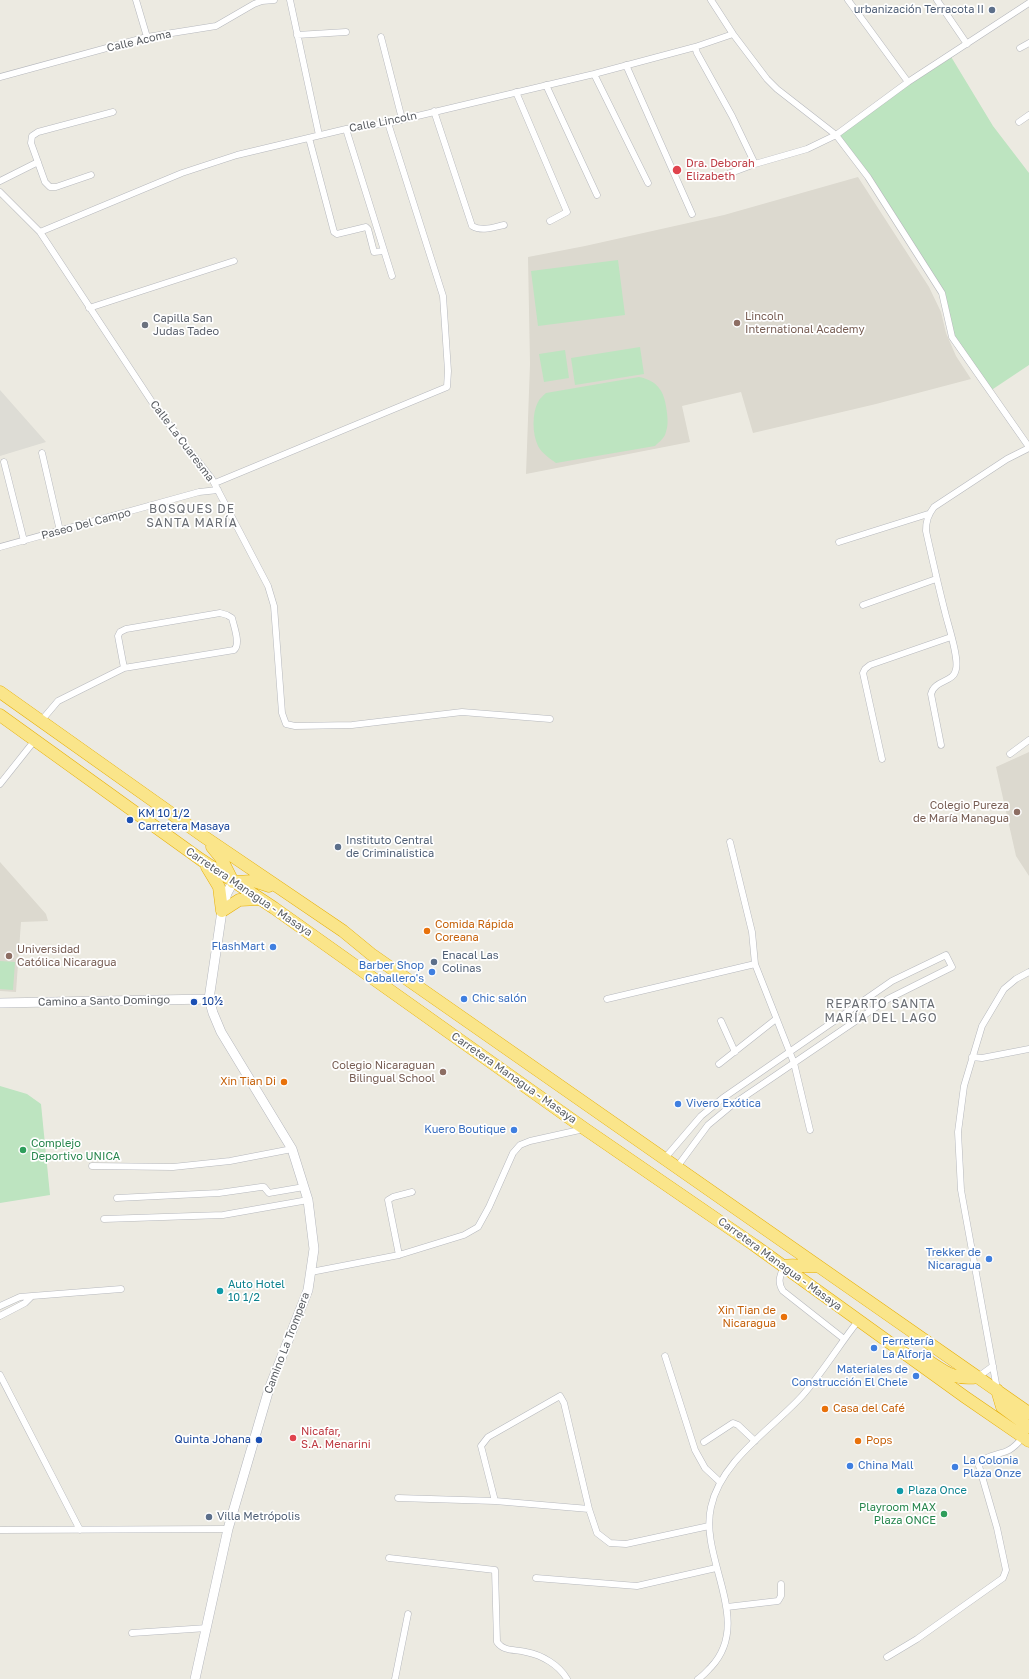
<!DOCTYPE html>
<meta charset="utf-8">
<style>
body{margin:0}
canvas{display:block;background:#eceae1}
</style>
<canvas width="1029" height="1679"></canvas>
<script>
const c = document.querySelector('canvas').getContext('2d');
c.lineJoin = 'round';
function fill(path, color) {
  c.fillStyle = color;
  c.fill(path, 'evenodd');
}
function stroke(path, color, width, dash) {
  c.strokeStyle = color;
  c.lineWidth = width;
  c.lineCap = dash ? 'butt' : 'round';
  c.setLineDash(dash || []);
  c.stroke(path);
}
function write(font, color, halo, rows, align = 'center') {
  c.font = font + ' "Golos Text",sans-serif';
  c.lineWidth = 3.5;
  c.setLineDash([]);
  c.textBaseline = 'middle';
  c.strokeStyle = halo;
  c.fillStyle = color;
  for (const [text, x, y, turn = 0] of rows) {
    c.save();
    c.translate(x, y);
    c.rotate((+turn || 0) * Math.PI / 180);
    c.textAlign = isNaN(turn) ? turn : align;
    if (halo) c.strokeText(text, 0, 0);
    c.fillText(text, 0, 0);
    c.restore();
  }
}
fill(new Path2D(`
 M0 390 46 442 0 456Z`), '#dddcd5');
fill(new Path2D(`
 M858 177 929 287 941 312 946 333 956 356 971 379 876 404 753 433 741 392 682 406 690 442 526 474 530 364 528 257 585 246 724 215Z
 M1029 752V876L1016 856 996 767Z
 M0 862 46 914 48 921 21 922 16 992 0 991Z`), '#dcd9cf');
fill(new Path2D(`
 M950 55 993 126 1029 173V365L990 391 952 337 941 293 868 177 836 135Z
 M618 260 625 315 538 326 531 271Z
 M640 347 644 374 575 385 571 358Z
 M565 350 569 378 544 382 539 354Z
 M639 377C660 381 665 394 667 413 668 421 668 427 665 435 663 439 658 443 655 446L556 463C550 459 541 452 538 446 532 434 532 413 538 402 540 398 543 396 546 393Z
 M0 961 15 962 13 990 0 989Z
 M0 1086 27 1094 41 1104 50 1195 0 1203Z`), '#bde4c0');
const street = new Path2D(`
 M136 0 147 37
 M290 0 319 135
 M711 0 733 34 767 79 777 89 836 135 868 177 942 293 952 337 1029 447
 M848 0 908 82
 M937 0 967 44
 M297 35 346 32
 M381 37 402 119
 M695 47 697 53 732 116 755 164
 M1020 48 1029 43
 M626 65 692 214
 M594 74 648 183
 M0 77 147 37 216 26 254 4 262 1 274 0
 M546 85 597 195
 M516 92 567 212 550 221
 M434 111 472 226C482 232 494 227 504 225
 M1019 122 1029 115
 M346 129 392 276
 M309 138 334 232 337 234 366 227 368 229 374 252 384 251
 M728 174 755 164 807 149 836 135 908 82 1029 3
 M91 175 56 187H50L45 182 31 143 32 136 38 132 113 112
 M0 181 38 162
 M0 192 40 232 154 405 212 479 268 586 274 606 282 713 286 724 295 726 352 725 462 712 550 719
 M40 232 182 173 237 155 346 129 388 123 594 74 695 47 733 34
 M89 308 234 261
 M42 453 60 531
 M4 462 24 541
 M215 483 447 387 448 371 443 296 388 123
 M839 542 928 514
 M0 547 199 492 218 490
 M863 605 936 579
 M41 721 58 701 124 668 234 650C241 644 234 627 232 618L227 615 220 613 126 629 120 632 118 636 124 668
 M941 745 931 694C935 679 954 683 956 669 959 657 948 625 945 612 938 585 932 558 926 531 926 521 928 515 934 507L1007 459 1029 448
 M1010 754 1029 740
 M882 759 863 673 865 669 870 665 951 637
 M0 784 35 740
 M730 842 752 932 755 964 794 1063 810 1130
 M607 999 755 964
 M721 1021 735 1052
 M972 1057 982 1058 1029 1049
 M719 1064 776 1019
 M665 1158 701 1116 723 1098 892 981 946 955 952 967 888 999 732 1105 708 1125 677 1167
 M92 1166 173 1167 230 1161 292 1149
 M117 1198 219 1193 261 1187H264L269 1193 304 1187
 M104 1219 223 1215 308 1200
 M399 1255 388 1200 393 1197 412 1192
 M784 1266C780 1276 777 1282 783 1291L844 1339
 M311 1272 399 1255 464 1235 478 1227 489 1207 513 1153 520 1145 530 1141 584 1129
 M0 1306 20 1297 32 1296
 M0 1316 25 1303 32 1296 121 1289
 M665 1356 695 1450 705 1468 720 1482
 M0 1375 80 1530
 M978 1377 993 1366
 M997 1389 961 1190 958 1132 964 1086 982 1026 1004 989 1016 979 1029 972
 M704 1442 733 1423 738 1425 755 1441
 M398 1498 495 1501 589 1509
 M495 1501 481 1446 488 1437 560 1396 564 1403 589 1509 597 1533 610 1543 626 1544 709 1526
 M0 1530 228 1529
 M389 1558 495 1570 497 1642C504 1652 515 1649 526 1652 542 1655 559 1665 567 1679
 M536 1578 637 1586 716 1568
 M727 1607 778 1601 781 1596V1584
 M132 1633 207 1628
 M887 1657 917 1639 1003 1578 1006 1570 997 1528 979 1466C983 1455 1000 1455 1009 1450 1015 1447 1019 1442 1023 1437
 M395 1679 408 1614
 M698 1679C703 1676 707 1671 711 1667 754 1621 699 1559 711 1507 721 1460 772 1429 802 1396 823 1372 839 1345 858 1321`);
const secondary = new Path2D(`
 M0 1003 209 999
 M195 1679 228 1529 269 1389 308 1290 314 1249 308 1200 292 1149 221 1032 213 1013 209 999 222 911 227 893 233 882`);
const highway = new Path2D(`
 M0 692 203 836 343 931 371 954 1029 1413
 M0 715 200 859 274 908 585 1129 754 1245 965 1397 1029 1441
 M212 847 221 858 232 880
 M207 867 219 887 222 911 239 900 260 899
 M233 882 254 881 269 886
 M784 1266C797 1263 805 1268 816 1266
 M924 1358C944 1371 954 1381 978 1377
 M997 1390 1002 1407 1029 1427`);
stroke(street, '#b6b8bd', 7);
stroke(secondary, '#b5b7bd', 10);
stroke(highway, '#e7af06', 13);
stroke(street, '#fff', 6);
stroke(secondary, '#fff', 9);
stroke(highway, '#fae58a', 12);
for (const [x, y, r, color] of [
 [992,10,4,"#5c6f8a"],
 [677,170,5,"#e0444e"],
 [737,323,4,"#8d6e63"],
 [145,325,4,"#6b7280"],
 [1017,812,4,"#8d6e63"],
 [130,820,4,"#1a4fb4"],
 [338,847,4,"#5c6f8a"],
 [427,931,4,"#e8710a"],
 [273,947,4,"#3f7fe0"],
 [9,956,4,"#8d6e63"],
 [434,962,4,"#5c6f8a"],
 [432,972,4,"#3f7fe0"],
 [464,999,4,"#3f7fe0"],
 [194,1002,4,"#1a4fb4"],
 [443,1072,4,"#8d6e63"],
 [284,1082,4,"#e8710a"],
 [678,1104,4,"#3f7fe0"],
 [514,1130,4,"#3f7fe0"],
 [23,1150,4,"#2e9e5b"],
 [989,1259,4,"#3f7fe0"],
 [220,1291,4,"#0f9aa8"],
 [784,1317,4,"#e8710a"],
 [874,1348,4,"#3f7fe0"],
 [916,1376,4,"#3f7fe0"],
 [825,1409,4,"#e8710a"],
 [293,1438,4,"#e0444e"],
 [259,1440,4,"#1a4fb4"],
 [858,1441,4,"#e8710a"],
 [850,1466,4,"#3f7fe0"],
 [955,1467,4,"#3f7fe0"],
 [900,1491,4,"#0f9aa8"],
 [944,1514,4,"#2e9e5b"],
 [209,1517,4,"#5c6f8a"]
]) {
  const dot = new Path2D();
  dot.arc(x, y, r, 0, 2 * Math.PI);
  c.fillStyle = color;
  c.fill(dot);
  stroke(dot, '#fff', 1.5);
}
write('11px', '#4e5e75', '#fff', [
 ["urbanización Terracota II",984,10,"right"],
 ["Instituto Central",346,841],
 ["de Criminalistica",346,854],
 ["Enacal Las",442,956],
 ["Colinas",442,969],
 ["Villa Metrópolis",217,1517]
], 'left');
write('11px', '#595d62', '#fff', [
 ["Calle Acoma",139,41,-13],
 ["Calle Lincoln",383,122,-11],
 ["Calle La Cuaresma",182,441,53],
 ["Paseo Del Campo",86,524,-15],
 ["Carretera Managua - Masaya",249,892,34],
 ["Camino a Santo Domingo",104,1001,-1],
 ["Carretera Managua - Masaya",514,1078,35],
 ["Carretera Managua - Masaya",780,1264,36],
 ["Camino La Trompera",287,1343,-69]
]);
write('11px', '#be3a42', '#fff', [
 ["Dra. Deborah",686,164],
 ["Elizabeth",686,177],
 ["Nicafar,",301,1432],
 ["S.A. Menarini",301,1445]
], 'left');
write('11px', '#785e54', '#fff', [
 ["Lincoln",745,317],
 ["International Academy",745,330],
 ["Colegio Pureza",1009,806,"right"],
 ["de María Managua",1009,819,"right"],
 ["Universidad",17,950],
 ["Católica Nicaragua",17,963],
 ["Colegio Nicaraguan",435,1066,"right"],
 ["Bilingual School",435,1079,"right"]
], 'left');
write('11px', '#5b616d', '#fff', [
 ["Capilla San",153,319],
 ["Judas Tadeo",153,332]
], 'left');
write('11px', '#164399', '#fff', [
 ["KM 10 1/2",138,814],
 ["Carretera Masaya",138,827],
 ["10½",202,1002],
 ["Quinta Johana",251,1440,"right"]
], 'left');
write('11px', '#c56008', '#fff', [
 ["Comida Rápida",435,925],
 ["Coreana",435,938],
 ["Xin Tian Di",276,1082,"right"],
 ["Xin Tian de",776,1311,"right"],
 ["Nicaragua",776,1324,"right"],
 ["Casa del Café",833,1409],
 ["Pops",866,1441]
], 'left');
write('11px', '#366cbe', '#fff', [
 ["FlashMart",265,947],
 ["Barber Shop",424,966],
 ["Caballero's",424,979],
 ["Chic salón",472,999,"left"],
 ["Vivero Exótica",686,1104,"left"],
 ["Kuero Boutique",506,1130],
 ["Trekker de",981,1253],
 ["Nicaragua",981,1266],
 ["Ferretería",882,1342,"left"],
 ["La Alforja",882,1355,"left"],
 ["Materiales de",908,1370],
 ["Construcción El Chele",908,1383],
 ["La Colonia",963,1461,"left"],
 ["Plaza Onze",963,1474,"left"],
 ["China Mall",858,1466,"left"]
], 'right');
write('11px', '#27864d', '#fff', [
 ["Complejo",31,1144],
 ["Deportivo UNICA",31,1157],
 ["Playroom MAX",936,1508,"right"],
 ["Plaza ONCE",936,1521,"right"]
], 'left');
write('11px', '#0d838f', '#fff', [
 ["Auto Hotel",228,1285],
 ["10 1/2",228,1298],
 ["Plaza Once",908,1491]
], 'left');
c.letterSpacing = '1px';
write('12px', '#6a6e74', '#fff', [
 ["BOSQUES DE",192,509],
 ["SANTA MARÍA",192,523],
 ["REPARTO SANTA",881,1004],
 ["MARÍA DEL LAGO",881,1018]
]);
c.letterSpacing = '0px';
</script>
